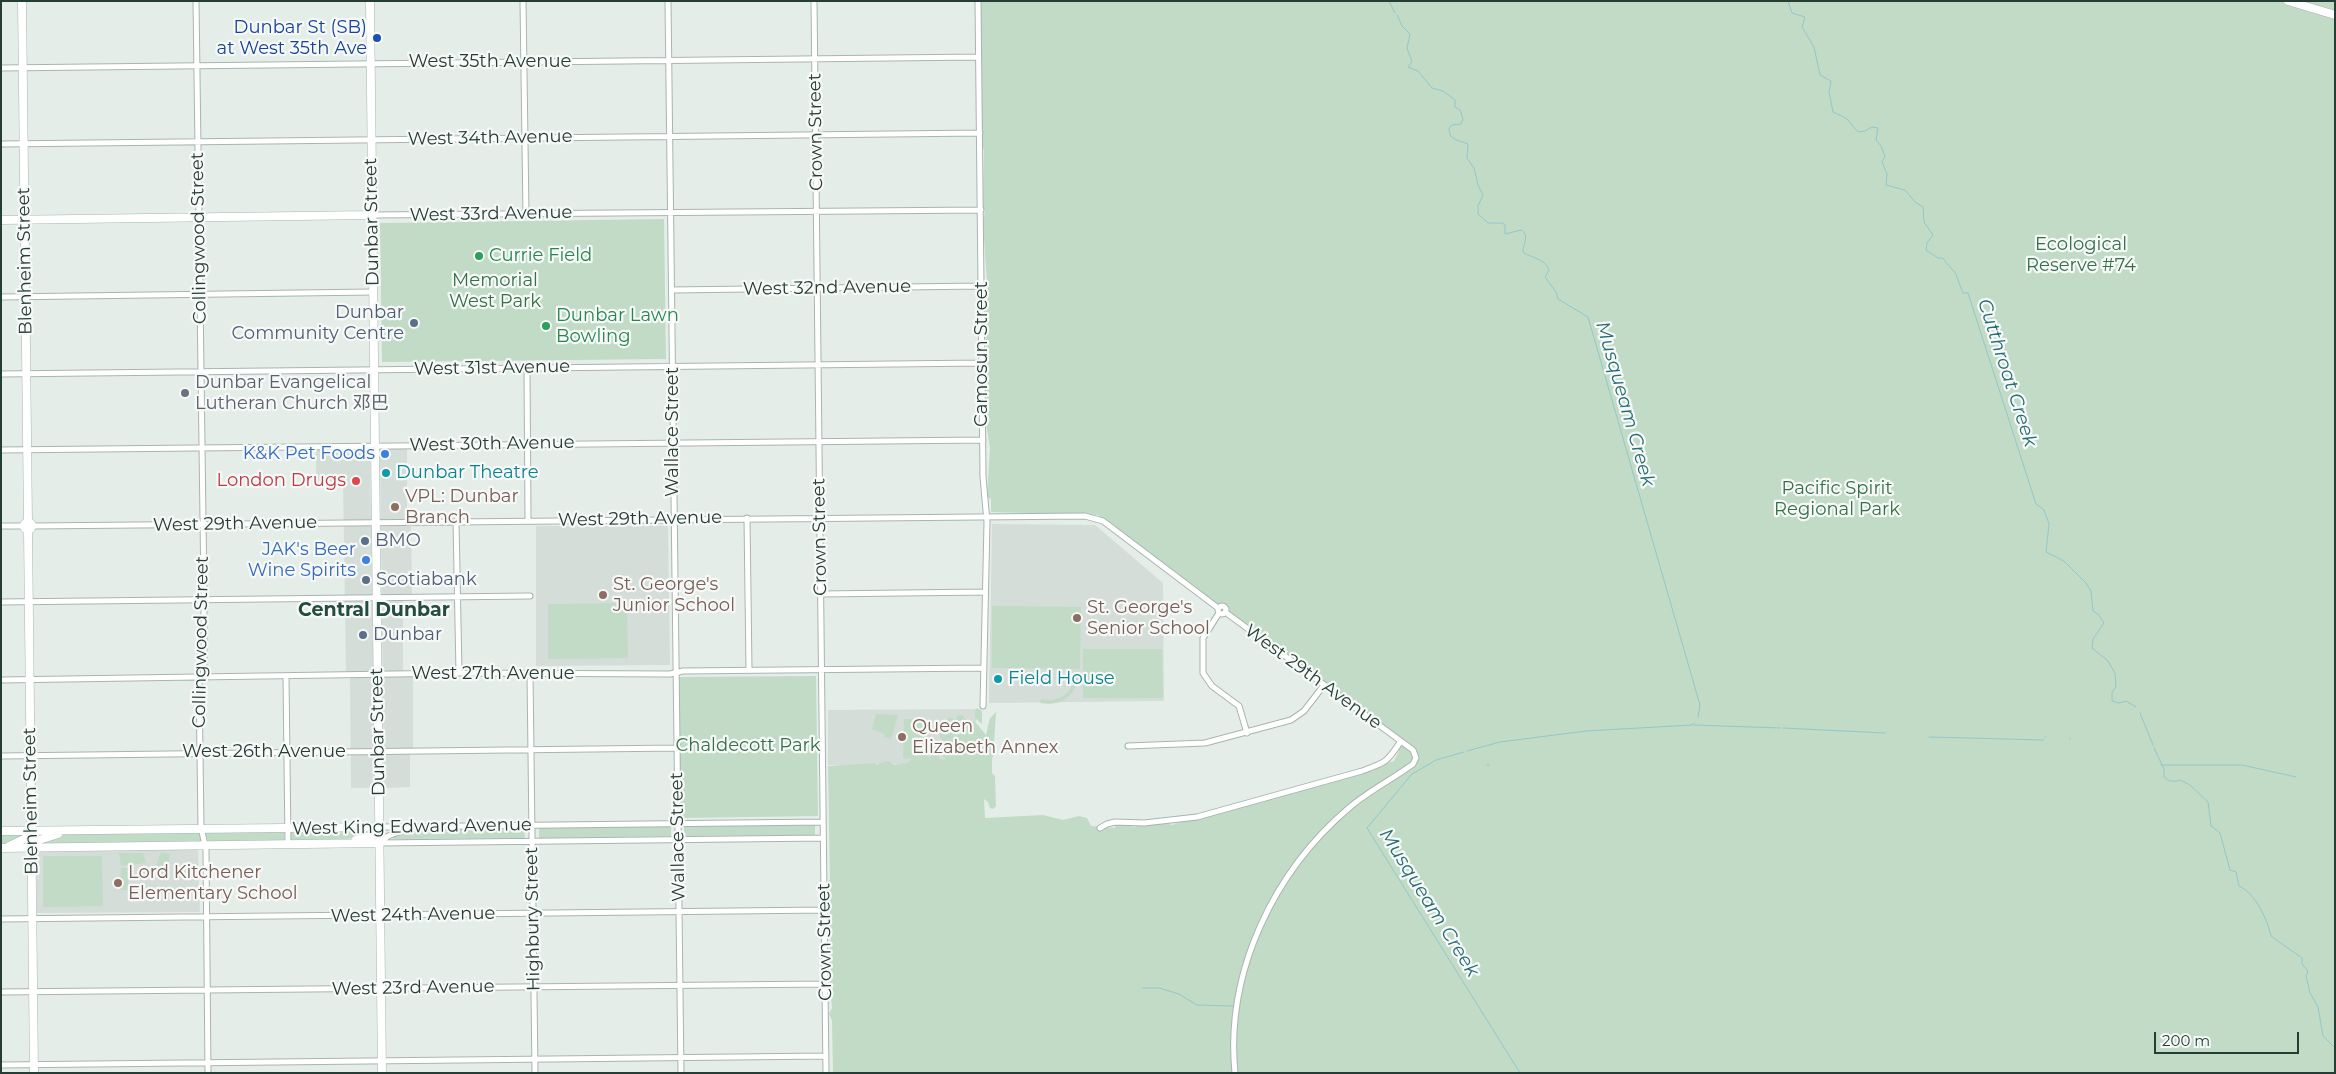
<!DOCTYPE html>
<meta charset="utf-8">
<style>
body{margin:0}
#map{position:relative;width:2336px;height:1074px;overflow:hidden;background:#e5ede9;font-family:Montserrat,sans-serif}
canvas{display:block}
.frame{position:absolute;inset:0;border:2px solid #263d35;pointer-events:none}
.scale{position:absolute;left:2154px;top:1032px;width:145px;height:22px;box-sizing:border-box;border:2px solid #263d35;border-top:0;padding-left:6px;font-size:15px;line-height:18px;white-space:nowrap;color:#263d35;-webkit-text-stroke:4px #f6f9f7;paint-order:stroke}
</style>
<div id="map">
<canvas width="2336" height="1074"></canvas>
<div class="frame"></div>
<div class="scale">200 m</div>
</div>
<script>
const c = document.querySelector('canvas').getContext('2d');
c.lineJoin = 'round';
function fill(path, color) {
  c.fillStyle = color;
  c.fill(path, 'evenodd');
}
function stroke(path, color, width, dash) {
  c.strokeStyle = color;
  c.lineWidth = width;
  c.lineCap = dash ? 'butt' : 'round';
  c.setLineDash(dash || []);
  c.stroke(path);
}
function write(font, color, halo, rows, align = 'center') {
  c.font = font + ' Montserrat,"Noto Sans SC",sans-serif';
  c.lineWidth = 4.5;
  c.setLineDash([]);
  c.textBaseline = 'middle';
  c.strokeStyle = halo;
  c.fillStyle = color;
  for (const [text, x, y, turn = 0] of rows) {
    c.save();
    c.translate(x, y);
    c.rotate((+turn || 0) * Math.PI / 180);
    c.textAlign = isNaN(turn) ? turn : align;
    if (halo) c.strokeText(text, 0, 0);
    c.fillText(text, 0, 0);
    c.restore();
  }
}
fill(new Path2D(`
 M385 448H407V524L411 525 412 595H403V677H413V749H410V787L387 788 384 786 380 453Z
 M316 449H368L370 452 375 787 372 788H351L350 673 346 672 343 481H316Z
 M992 524 1095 525 1163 583 1164 701 989 703Z
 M536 526H668L670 665 536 666Z
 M976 709V764L828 765V710Z
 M198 848 200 912 37 913V851Z`), '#d4ddd8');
fill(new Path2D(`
 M981 1H2335V1073H833L832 1020 829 1014 832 1008 829 973 831 966 828 962 831 937 826 929 828 916 830 914C830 902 821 889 830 879L828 766 874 763 878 765 880 763 888 761 894 765 907 763 912 759 903 758 904 719 929 720 928 757H931L929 752 935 749 940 754 939 759 946 760 936 744 944 742 940 737V729L949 717 955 720 958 715H962L969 723 972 721 977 724 986 735 990 718 996 712 994 743H991L995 749 992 759V773L995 776 996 806 993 809 990 808 988 802 984 799 985 818 1043 815 1063 820 1079 816 1087 818 1091 826 1115 828V826L1119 823 1134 827 1140 824 1166 822 1171 825 1394 761 1399 751V740L1098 515 991 512V499L987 497 990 448 985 418 986 400 983 376 987 357 983 299 987 282 983 223 985 210 983 208 984 151 981 140Z
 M664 219 666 359 382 362 380 223Z
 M627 603 628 658 548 659V604Z
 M992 606 1081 607 1080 669 992 668Z
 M1083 649H1162L1163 698H1083Z
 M1075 671H1079V686H1076C1069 701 1056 706 1040 703L1041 699C1061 704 1075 691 1075 671Z
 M816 676 818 816 680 818 679 677Z
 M977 708 982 711V724L975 718V711Z
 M876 714 898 715 891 739 884 737 885 734 872 729Z
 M815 825V835L684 836V826Z
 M671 826V836L539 838V827Z
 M524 828 525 838 394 839 390 837C432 823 481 829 524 828Z
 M362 830 370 833 348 839 291 840V832L293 831Z
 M205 831 284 832V841L208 842Z
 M198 832 201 836V842L40 844V840L59 834 77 833Z
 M1 833H25V837L1 845Z
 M161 852 170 854 168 869 164 873H158L155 869Z
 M119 853H143L146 863 121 866Z
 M43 856H102L103 906 43 907Z
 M121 868H128V890H120Z`), '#c1dbc6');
stroke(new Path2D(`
 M1367 1H1374
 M1389 1 1395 13
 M1788 1 1792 13 1805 17 1802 27 1814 47 1820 75 1831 81 1829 92 1833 112 1846 118 1858 132 1865 131 1872 127 1878 128 1876 140 1881 146 1885 156 1882 162 1887 174 1886 185 1905 190 1915 202 1923 207 1924 222 1933 235 1927 243 1926 250 1938 258H1943C1946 264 1953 269 1956 274 1958 280 1960 286 1963 293H1968L2036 504 2044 510 2049 524 2046 552 2064 561 2086 583 2091 591 2093 611 2098 614 2104 623 2093 639 2092 648 2108 661 2115 673 2116 687 2112 692V701L2119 703 2126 701 2136 707
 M1397 15 1402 26 1410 34 1407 48 1412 62 1408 67 1418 71 1432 88 1443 91 1455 100V107L1460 110 1463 119 1461 124 1452 125 1449 128C1449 141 1459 140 1468 144L1467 158 1474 168 1478 185 1483 195 1478 206V214L1488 223H1502L1505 225V234L1521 230C1530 235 1523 244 1523 252 1532 259 1545 258 1549 270L1545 277 1556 292 1558 299 1588 317 1700 705 1698 717
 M2140 713 2153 745
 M1694 725 1780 728
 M1783 728 1885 733
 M1929 737 2044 740
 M2045 737V736
 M2070 739V738
 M2154 748 2164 769V777C2169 782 2174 782 2180 780L2190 785 2208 802 2211 826 2220 833 2230 870 2236 872 2239 886C2256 894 2267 919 2271 936L2302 958V964L2308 971 2306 976 2310 993 2318 1007 2323 1036 2335 1048
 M1467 751 1500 742 1586 731 1692 725 1694 723
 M1464 752 1436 760 1412 774 1367 828 1520 1073
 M2161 765H2242L2296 777
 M1488 766V764
 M1143 988H1159L1179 994 1197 1005 1233 1006`), '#94c7cb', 1);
const street = new Path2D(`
 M196 1 204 594V671L199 683 201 827 206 850 208 1073
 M523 1 526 214
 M668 1 681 1073
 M814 1 826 1073
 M978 1 983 477 987 522 983 706
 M1 68 978 57
 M1 144 980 133
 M372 215 981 210
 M672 290 981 286
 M1 297 373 292
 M527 368 528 520
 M1 374 982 363
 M1 450 983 440
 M747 518 749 670
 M456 521 459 673
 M1 526H24
 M32 526 1085 516 1103 521 1218 608
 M821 594 985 592
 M1 602 530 596
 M1218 610a4 4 0 1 1 8 0a4 4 0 1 1-8 0Z
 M1225 612 1413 750 1416 758 1413 764C1393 779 1370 790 1350 807 1274 871 1225 972 1235 1073
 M1219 613 1203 638V673L1212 686 1239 706 1247 733
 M530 675 535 1073
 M286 676 288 844
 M1 680 459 673 670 674 683 671 984 668
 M1128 746 1205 743 1291 720 1304 711 1324 685
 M1 756 677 748
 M379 827 823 822
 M1100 828 1107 824 1115 822 1144 823 1197 817 1362 771C1387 762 1387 762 1401 741
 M379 843 823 838
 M380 843 388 836 407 829
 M1 919 825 910
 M1 992 825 984
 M1 1065 826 1056`);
const secondary = new Path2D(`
 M22 1 28 522
 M370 1 382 1073
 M2288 1 2335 15
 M1 220 372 215
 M24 526a4 4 0 1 1 8 0a4 4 0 1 1-8 0Z
 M28 530 34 1073
 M1 831 379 827
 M356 840 372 836 379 827
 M9 846 26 838 31 831
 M1 848 379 843
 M32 848 39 840 58 834`);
stroke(street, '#a8b5af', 7);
stroke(secondary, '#a5b7af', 9);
stroke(street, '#fff', 5);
stroke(secondary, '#fff', 8);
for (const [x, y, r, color] of [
 [377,38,5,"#1a4fb4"],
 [479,256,5,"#2e9e5b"],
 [414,323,5,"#5c6f8a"],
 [546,326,5,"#2e9e5b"],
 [185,393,5,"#6b7280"],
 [385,454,5,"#3f7fe0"],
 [386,473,5,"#0f9aa8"],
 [356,481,5,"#e0444e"],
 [395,507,5,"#8d6e63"],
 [365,541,5,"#5c6f8a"],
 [366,560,5,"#3f7fe0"],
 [366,580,5,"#5c6f8a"],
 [603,595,5,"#8d6e63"],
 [1077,618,5,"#8d6e63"],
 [363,635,5,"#5c6f8a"],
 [998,679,5,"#0f9aa8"],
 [902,737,5,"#8d6e63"],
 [118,883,5,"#8d6e63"]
]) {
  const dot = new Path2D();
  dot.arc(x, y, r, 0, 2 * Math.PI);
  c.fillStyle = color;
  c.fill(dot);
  stroke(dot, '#f6f9f7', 2);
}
write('18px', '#164399', '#f6f9f7', [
 ["Dunbar St (SB)",367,28],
 ["at West 35th Ave",367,49]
], 'right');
write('18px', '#263d35', '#f6f9f7', [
 ["West 35th Avenue",490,62],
 ["Crown Street",816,132,-91],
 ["West 34th Avenue",490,138,-1],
 ["West 33rd Avenue",491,214,-1],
 ["Dunbar Street",372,222,-91],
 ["Collingwood Street",199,238,-91],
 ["Blenheim Street",25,261,-91],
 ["West 32nd Avenue",827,288,-1],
 ["Camosun Street",982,354,-90],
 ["West 31st Avenue",492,368,-1],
 ["Wallace Street",673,432,-90],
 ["West 30th Avenue",492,444,-1],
 ["West 29th Avenue",640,519,-1],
 ["West 29th Avenue",235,524,-1],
 ["Crown Street",820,537,-91],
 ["Collingwood Street",201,642,-89],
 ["West 27th Avenue",493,674],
 ["West 29th Avenue",1313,677,36],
 ["Dunbar Street",378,732,-91],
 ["West 26th Avenue",264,752],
 ["Blenheim Street",31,801,-91],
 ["West King Edward Avenue",412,827,-1],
 ["Wallace Street",678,837,-91],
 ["West 24th Avenue",413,915,-1],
 ["Highbury Street",533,919,-91],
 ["Crown Street",825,942,-91],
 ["West 23rd Avenue",413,988,-1]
]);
write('18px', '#357047', '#f6f9f7', [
 ["Ecological",2081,245],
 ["Reserve #74",2081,266],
 ["Memorial",495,281],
 ["West Park",495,302],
 ["Pacific Spirit",1837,489],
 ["Regional Park",1837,510],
 ["Chaldecott Park",748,746]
]);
write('18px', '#27864d', '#f6f9f7', [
 ["Currie Field",489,256],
 ["Dunbar Lawn",556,316],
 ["Bowling",556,337]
], 'left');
write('18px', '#4e5e75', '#f6f9f7', [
 ["Dunbar",404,313,"right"],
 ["Community Centre",404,334,"right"],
 ["BMO",375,541],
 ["Scotiabank",376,580],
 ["Dunbar",373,635]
], 'left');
write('18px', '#5b616d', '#f6f9f7', [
 ["Dunbar Evangelical",195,383],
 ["Lutheran Church 邓巴",195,404]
], 'left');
write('18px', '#366cbe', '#f6f9f7', [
 ["K&K Pet Foods",375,454],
 ["JAK's Beer",356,550],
 ["Wine Spirits",356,571]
], 'right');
write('18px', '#0d838f', '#f6f9f7', [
 ["Dunbar Theatre",396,473],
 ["Field House",1008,679]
], 'left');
write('18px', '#be3a42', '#f6f9f7', [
 ["London Drugs",346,481]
], 'right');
write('18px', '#785e54', '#f6f9f7', [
 ["VPL: Dunbar",405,497],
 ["Branch",405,518],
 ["St. George's",613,585],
 ["Junior School",613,606],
 ["St. George's",1087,608],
 ["Senior School",1087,629],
 ["Queen",912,727],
 ["Elizabeth Annex",912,748],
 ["Lord Kitchener",128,873],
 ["Elementary School",128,894]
], 'left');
write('italic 19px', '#266c73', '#f6f9f7', [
 ["Cutthroat Creek",2007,373,72],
 ["Musqueam Creek",1625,404,74],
 ["Musqueam Creek",1429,903,58]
]);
write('bold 19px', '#244d40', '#f6f9f7', [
 ["Central Dunbar",374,610]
]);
</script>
